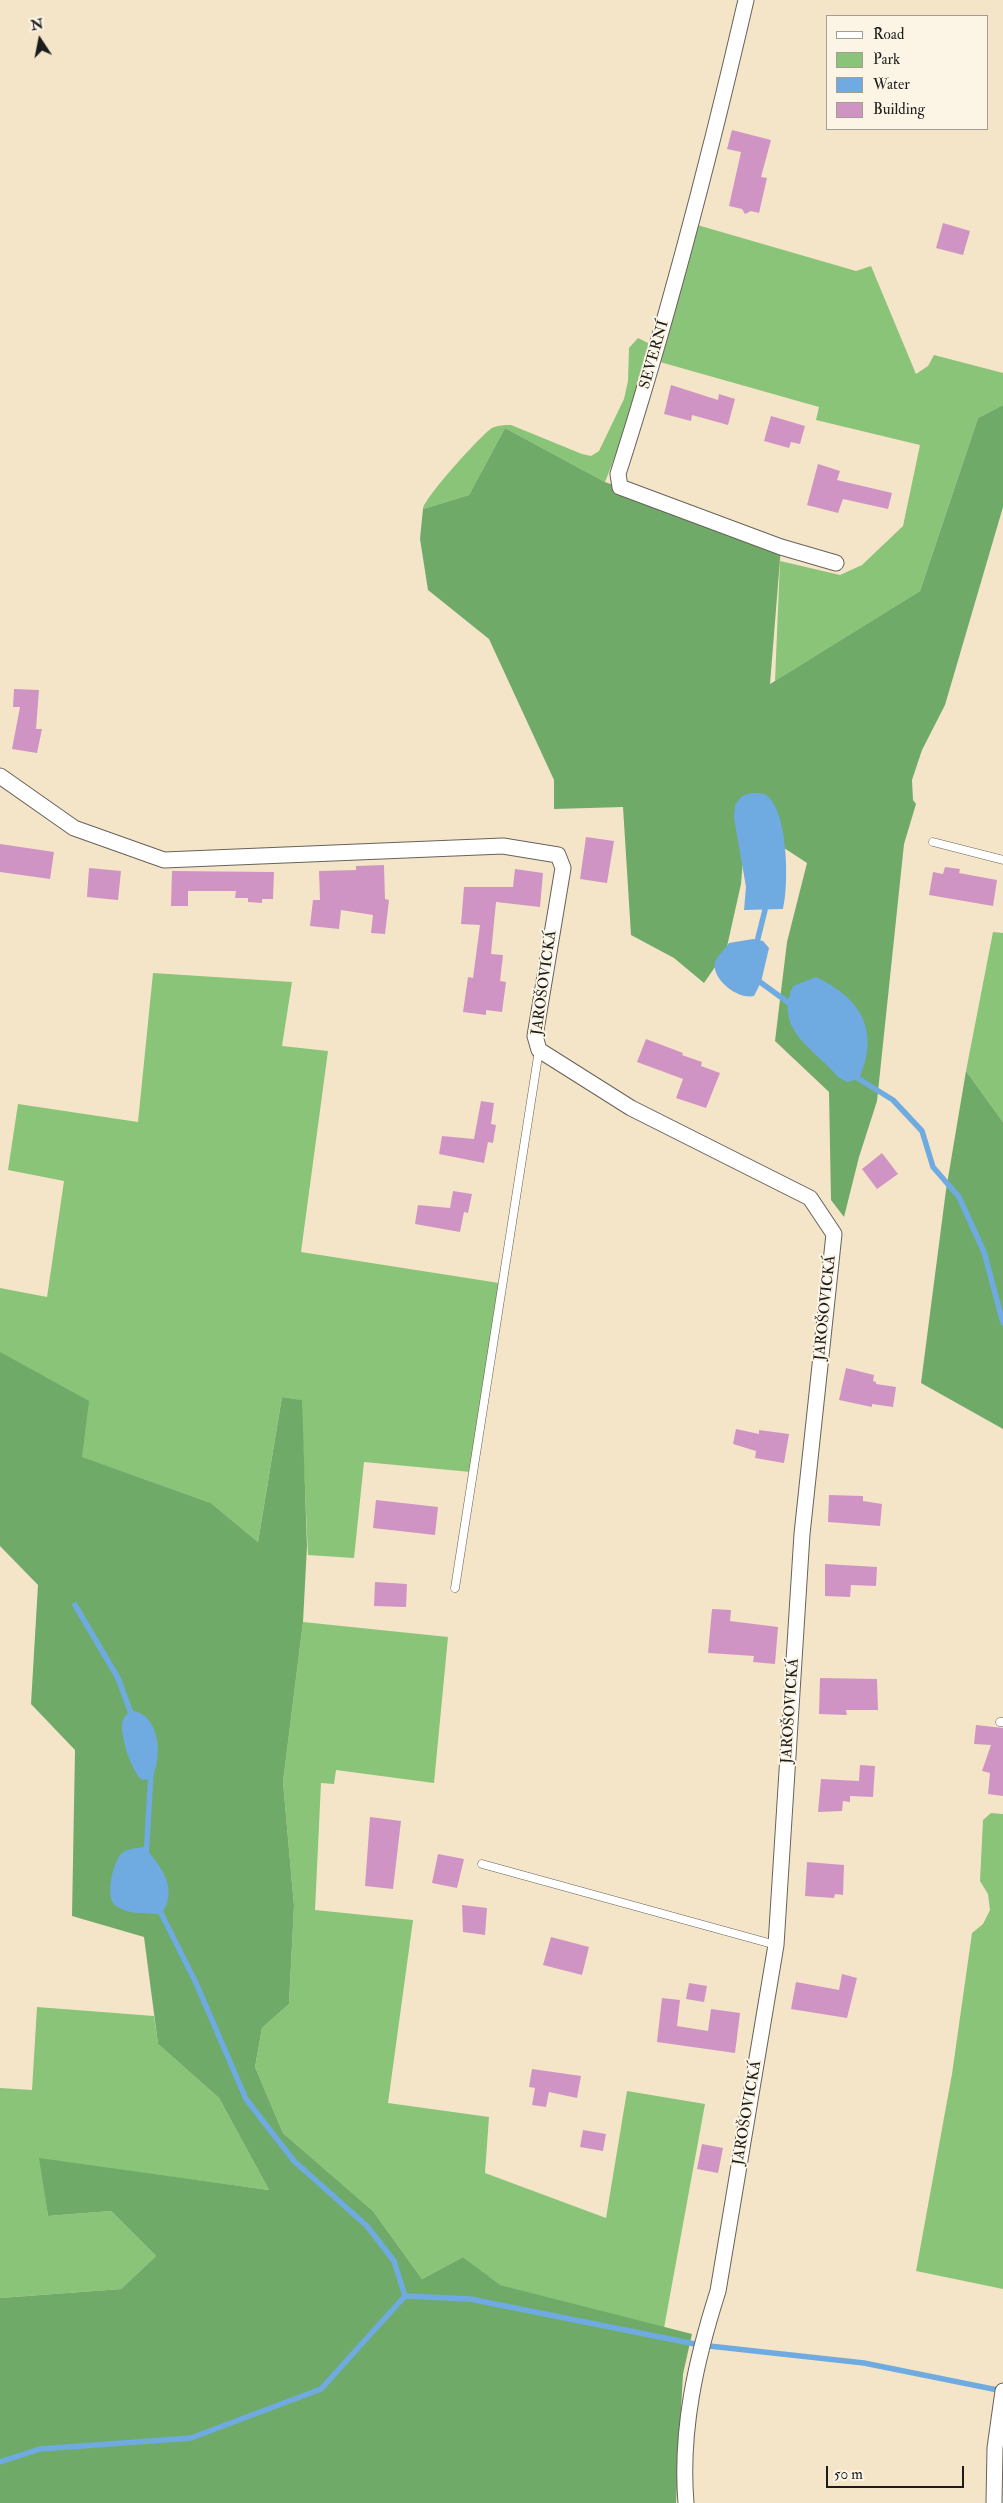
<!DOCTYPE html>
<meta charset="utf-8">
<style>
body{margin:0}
#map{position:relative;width:1003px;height:2503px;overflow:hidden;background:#f4e5c9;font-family:"IM FELL Double Pica",serif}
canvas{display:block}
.legend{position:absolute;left:826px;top:15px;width:162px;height:115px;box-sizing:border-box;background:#fcf5e5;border:1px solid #a29e95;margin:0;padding:6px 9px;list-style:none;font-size:15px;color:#1c1c1c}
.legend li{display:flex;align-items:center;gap:10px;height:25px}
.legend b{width:25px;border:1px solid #a29e95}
.north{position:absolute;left:15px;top:15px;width:50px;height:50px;-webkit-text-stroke:4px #fcf5e5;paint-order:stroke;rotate:349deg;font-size:14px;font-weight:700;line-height:20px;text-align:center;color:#1c1c1c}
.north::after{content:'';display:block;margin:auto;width:18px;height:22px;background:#1c1c1c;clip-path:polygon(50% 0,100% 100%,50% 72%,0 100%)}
.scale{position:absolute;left:826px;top:2466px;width:138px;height:22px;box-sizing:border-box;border:2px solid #1c1c1c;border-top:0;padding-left:6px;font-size:15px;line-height:18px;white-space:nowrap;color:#1c1c1c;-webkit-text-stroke:4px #fcf5e5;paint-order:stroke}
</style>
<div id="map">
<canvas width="1003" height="2503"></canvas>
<ul class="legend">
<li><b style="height:6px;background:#fff"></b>Road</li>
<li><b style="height:14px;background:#8ac478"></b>Park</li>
<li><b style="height:14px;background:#6fabe0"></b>Water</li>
<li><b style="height:14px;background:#d094c4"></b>Building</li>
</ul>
<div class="north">N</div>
<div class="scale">50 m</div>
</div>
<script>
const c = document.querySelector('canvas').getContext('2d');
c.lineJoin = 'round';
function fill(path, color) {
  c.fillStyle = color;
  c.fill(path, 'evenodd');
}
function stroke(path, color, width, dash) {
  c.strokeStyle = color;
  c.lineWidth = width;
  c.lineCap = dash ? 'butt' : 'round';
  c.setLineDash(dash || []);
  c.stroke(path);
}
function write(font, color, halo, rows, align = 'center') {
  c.font = font + ' "IM FELL Double Pica",serif';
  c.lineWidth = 4;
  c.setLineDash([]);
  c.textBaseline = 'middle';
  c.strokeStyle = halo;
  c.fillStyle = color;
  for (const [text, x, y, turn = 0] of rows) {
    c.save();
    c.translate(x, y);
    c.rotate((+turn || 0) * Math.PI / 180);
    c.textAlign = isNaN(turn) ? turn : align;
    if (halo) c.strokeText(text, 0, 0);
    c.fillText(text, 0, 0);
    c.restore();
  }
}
fill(new Path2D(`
 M687 222 856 271 871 266 916 374 928 366 934 355 1003 373V405L978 418 920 591 775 681 780 561 840 575 862 565 903 526 920 445 816 420 819 407 653 360 605 482 505 428 469 495 423 509C424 498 481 435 492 428 499 425 504 425 511 425L582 454 591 456 599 451 624 399 628 381 629 348 638 338 652 345Z
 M993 932 1003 933V1122L966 1071Z
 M153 973 292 982 282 1046 328 1051 301 1252 499 1283 471 1472 364 1462 354 1558 308 1555 301 1400 282 1397 258 1542 211 1503 81 1457 0 1352V1288L47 1297 64 1181 8 1170 18 1104 138 1122Z
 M303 1622 448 1637 434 1783 336 1770 334 1784 321 1783 315 1910 413 1920 388 2103 489 2117 485 2173 606 2218 627 2091 705 2104 664 2328 499 2285 463 2257 422 2279 373 2211 283 2133 255 2067 262 2028 289 2004 294 1906 283 1782Z
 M991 1813 1003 1814V2289L916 2271 952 2074 972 1933 983 1924 990 1910 988 1894 980 1881 983 1820Z
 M37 2007 154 2016 158 2044 219 2098 269 2190 40 2159 48 2216 111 2211 156 2256 121 2289 0 2298V2088L32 2090Z`), '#8ac478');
fill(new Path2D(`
 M1003 405V507L945 705 922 750 912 780 913 800 916 804 904 844 877 1101 859 1157 844 1217 831 1200 829 1092 775 1041 787 942 807 863 746 823 741 884 726 951 704 983 674 958 631 935 623 807 554 809V780L489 639 428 590 420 539 423 509 469 495 505 428 605 482 781 547 770 684 920 591 978 418Z
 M966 1071 1003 1122V1429L921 1383 946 1190Z
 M0 1352 89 1401 82 1457 211 1503 258 1542 282 1397 302 1400 307 1546 303 1622 283 1782 294 1906 289 2004 262 2028 255 2067 283 2133 373 2211 422 2279 463 2257 500 2285 692 2334 683 2374 676 2503H0V2298L121 2289 156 2256 111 2211 48 2216 39 2158 269 2190 219 2098 158 2044 144 1937 72 1916 75 1750 31 1704 38 1585 0 1546Z`), '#6faa68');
fill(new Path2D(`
 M752 793C756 793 761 793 764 794 789 806 789 887 783 909L744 910 746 887 734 818 735 805 742 796Z
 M753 939 763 941 769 948 761 982 754 996C738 1000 711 979 715 962 717 956 725 949 729 943Z
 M816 977C862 999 880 1031 859 1079L847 1082 838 1077C814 1048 773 1030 793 986Z
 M130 1710C134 1711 139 1712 142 1714 161 1726 161 1761 152 1778L142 1780C132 1773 118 1732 123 1720 124 1717 128 1713 130 1710Z
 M144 1847C162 1866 179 1891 161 1914 146 1913 129 1915 116 1906 104 1898 113 1861 122 1853 129 1848 137 1848 144 1847Z`), '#6fabe0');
stroke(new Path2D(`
 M756 946 765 910
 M756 979 793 1006
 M854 1074 859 1079 893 1100 922 1131 933 1167 959 1197 984 1252 1003 1323
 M75 1605 118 1678 132 1716
 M146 1858 151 1772
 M159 1909 196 1983 246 2099 294 2161 367 2226 394 2261 405 2296 470 2299 700 2345 864 2363 1003 2391
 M0 2462 40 2449 191 2438 321 2389 405 2296`), '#6fabe0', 5.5);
fill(new Path2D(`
 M732 130 771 140 761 177 767 178 759 213 751 211 745 214 742 209 729 206 741 152 727 149Z
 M943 223 970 231 963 255 936 248Z
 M671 385 718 400 719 394 735 399 728 425 692 415 691 421 664 414Z
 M771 416 805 426 800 444 791 442 789 448 764 441Z
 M818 464 840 471 837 480 892 493 888 509 843 499 838 513 807 505Z
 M14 689 39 690 36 729H42L37 753 12 749 20 707H13Z
 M586 837 614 841 607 883 580 879Z
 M0 844 54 852 50 879 0 872Z
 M384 865 385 899 389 900 385 934 371 933 373 915 341 910 339 929 310 926 313 900H320L319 871 356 870V866Z
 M945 867 960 869 959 873 997 880 993 906 929 895 933 872 943 874Z
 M89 868 121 871 118 900 87 897Z
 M515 869 543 873 540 907 496 902 491 954 503 955 500 981 506 982 502 1012 486 1010V1015L463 1012 468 977 473 978 480 925 461 924 464 887H513Z
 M172 871 274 872 273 899H262V903L248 902V898H235L236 891H188V906H171Z
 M646 1039 683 1053 682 1055 702 1062 701 1066 720 1073 706 1108 676 1098 683 1079 637 1062Z
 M481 1101 494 1103 491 1124 496 1125 493 1143 488 1142 484 1163 439 1154 442 1136 474 1139Z
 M882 1153 898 1174 877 1189 862 1169Z
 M453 1191 472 1194 468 1213 464 1212 460 1232 415 1224 418 1205 450 1208Z
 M846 1368 874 1375 873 1381 876 1382V1384L896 1387 893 1407 872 1404V1407L839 1400Z
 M736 1429 759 1434V1430L789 1434 784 1463 755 1458 756 1451 733 1444Z
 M829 1495 863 1496V1501L882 1504 880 1526 828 1522Z
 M376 1500 438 1507 435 1535 373 1528Z
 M825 1564 877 1567 876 1586 851 1585 850 1597 825 1596Z
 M375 1582 407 1584 406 1607 374 1606Z
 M712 1609 731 1610 730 1621 778 1627 775 1664 753 1662 754 1656 708 1653Z
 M820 1678 877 1679 878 1710H846L847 1715 819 1714Z
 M976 1725 1003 1728V1796L988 1794 990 1773 982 1771 991 1745 974 1744Z
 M860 1765 875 1766 873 1797 850 1796V1802L843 1801 842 1811 818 1812 821 1779 859 1781Z
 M370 1817 401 1821 393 1889 365 1886Z
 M438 1854 464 1859 457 1888 432 1883Z
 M807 1862 844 1865 843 1895 835 1894 834 1898 805 1896Z
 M462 1905 487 1908 485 1935 463 1932Z
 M551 1937 589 1947 582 1975 543 1965Z
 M842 1974 857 1978 847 2018 791 2009 796 1982 839 1990Z
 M689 1983 707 1986 704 2002 686 1999Z
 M662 1998 680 2000 677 2026 708 2031 711 2009 740 2013 735 2053 657 2042Z
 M532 2069 581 2076 577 2098 549 2092 546 2107 532 2105 535 2088 529 2087Z
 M583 2130 606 2134 603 2151 580 2147Z
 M702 2144 723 2148 718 2173 697 2169Z`), '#d094c4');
const lane = new Path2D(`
 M933 842 1003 860
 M455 1588 539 1050
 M1000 1722H1003
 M482 1864 776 1945`);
const street = new Path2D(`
 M746 0C709 160 668 318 618 474L620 487 781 547 836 563
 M0 776 74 828 164 860 503 846 558 855 563 868 535 1036 539 1050 631 1108 810 1198 834 1234 802 1534 776 1945 718 2291C696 2360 680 2430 686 2503
 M994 2503 995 2448 1003 2391`);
stroke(lane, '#686259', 9);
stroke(street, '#686259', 17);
stroke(lane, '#fff', 8);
stroke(street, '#fff', 15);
write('15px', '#1c1c1c', '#fcf5e5', [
 ["SEVERNÍ",655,355,-74],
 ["JAROŠOVICKÁ",545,983,-82],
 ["JAROŠOVICKÁ",826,1308,-84],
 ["JAROŠOVICKÁ",791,1711,-86],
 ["JAROŠOVICKÁ",748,2113,-80]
]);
</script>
